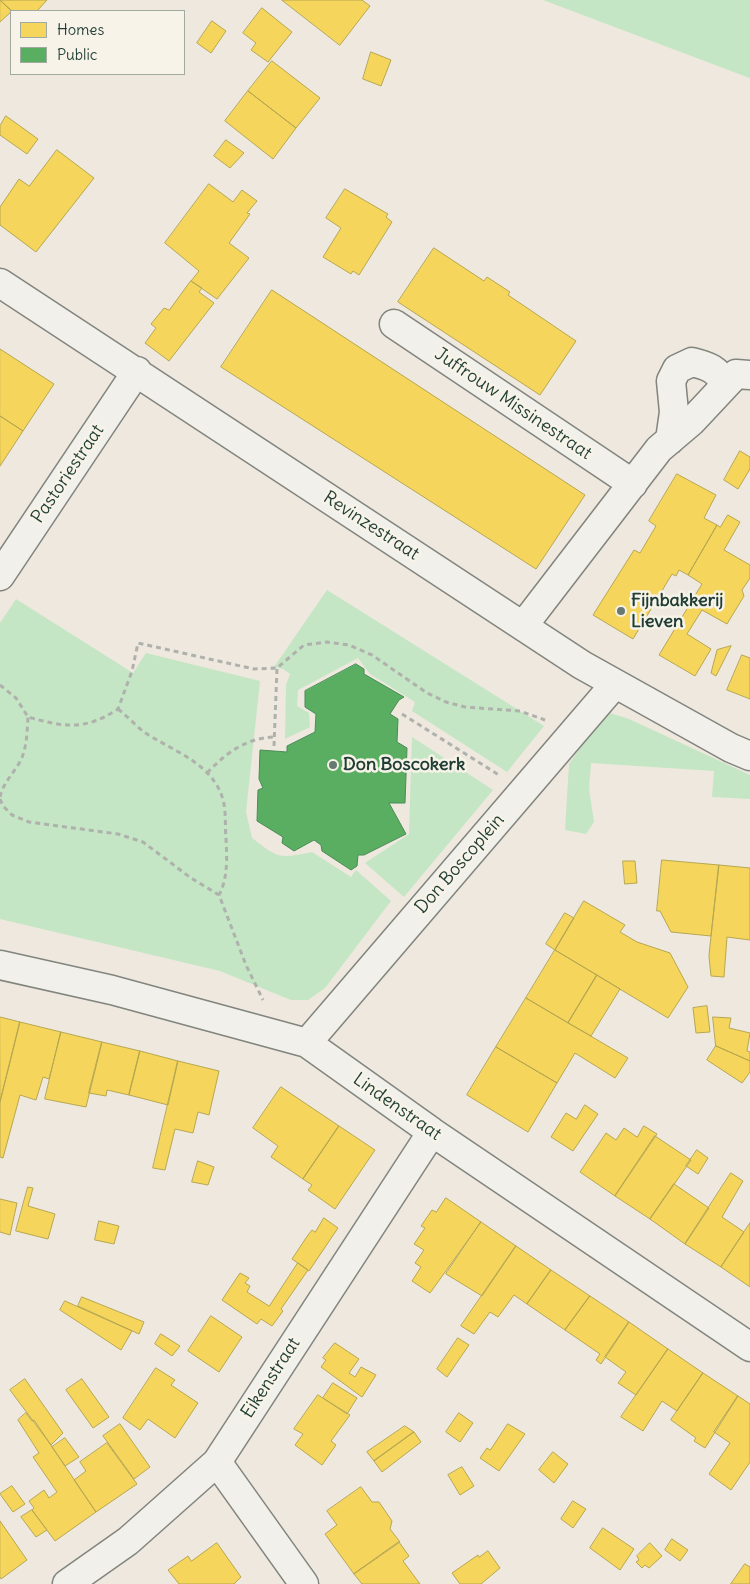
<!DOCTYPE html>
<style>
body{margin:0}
#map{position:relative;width:750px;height:1584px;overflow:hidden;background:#eee8de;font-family:Delius,sans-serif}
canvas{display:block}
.legend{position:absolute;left:10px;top:10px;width:175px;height:65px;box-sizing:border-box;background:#f7f3e8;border:1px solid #a1aaa0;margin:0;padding:6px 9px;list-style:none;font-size:15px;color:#1f3d34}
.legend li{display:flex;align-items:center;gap:10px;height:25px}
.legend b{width:25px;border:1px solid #a1aaa0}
</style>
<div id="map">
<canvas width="750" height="1584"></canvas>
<ul class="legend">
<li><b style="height:14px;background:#f6d55c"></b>Homes</li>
<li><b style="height:14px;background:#5aae61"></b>Public</li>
</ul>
</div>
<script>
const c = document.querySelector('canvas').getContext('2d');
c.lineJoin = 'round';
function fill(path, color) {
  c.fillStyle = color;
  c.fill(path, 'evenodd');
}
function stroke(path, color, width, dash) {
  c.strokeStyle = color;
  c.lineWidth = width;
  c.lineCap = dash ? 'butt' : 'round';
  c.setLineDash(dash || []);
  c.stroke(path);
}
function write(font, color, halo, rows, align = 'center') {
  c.font = font + ' Delius,sans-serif';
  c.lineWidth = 5;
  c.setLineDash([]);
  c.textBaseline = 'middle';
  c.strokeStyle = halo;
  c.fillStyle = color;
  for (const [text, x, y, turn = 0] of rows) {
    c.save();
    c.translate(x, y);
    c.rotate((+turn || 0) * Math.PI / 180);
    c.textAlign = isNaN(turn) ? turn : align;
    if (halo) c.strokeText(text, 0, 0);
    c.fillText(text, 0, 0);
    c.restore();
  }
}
fill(new Path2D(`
 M543 0H750V78L747 77Z
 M327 590 544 726 507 772 412 711 415 702 370 674 358 658 298 690 297 706 309 713 310 727 285 739 286 685 290 674 283 669 274 667Z
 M16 599 133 673 146 653 260 681 246 812 252 838C278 858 279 859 312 852L351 877 356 870 391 901 325 988 308 1000H291L220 971 0 919V623Z
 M610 713 629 719 750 775V799L712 797 714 771 591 763 589 789 594 822 586 834 565 830 569 764 591 732Z
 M412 737 493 790 359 951 404 897 365 863 409 834Z`), '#c4e6c4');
const homes = new Path2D(`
 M0 0 12 11 0 22Z
 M0 0H47L37 11H12Z
 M282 0H362L370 6 340 45Z
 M262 8 292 32 268 62 251 50 256 43 243 33Z
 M212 21 226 31 211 53 197 43Z
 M371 52 391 60 381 86 363 79Z
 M272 61 320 98 296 128 248 91Z
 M248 91 296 128 273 159 225 121Z
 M6 116 38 139 27 154 0 135V126Z
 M226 140 244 153 230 168 214 156Z
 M57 150 94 178 36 252 0 225V207L19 179 29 186Z
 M209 184 233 202 242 190 257 201 247 213 250 214 229 243 249 258 217 299 191 281 199 271 165 243Z
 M345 189 388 214 386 217 392 222 359 275 353 271 351 274 323 257 341 228 326 218Z
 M434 248 484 281 487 277 510 292 508 295 576 341 540 395 398 302Z
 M191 281 202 288 199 292 214 303 169 361 145 343 156 328 151 324 164 308 169 310Z
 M272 290 585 495 536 569 221 367Z
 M0 349 54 384 23 431 0 416Z
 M0 416 23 431 0 466Z
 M740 451 750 457V469L738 489 724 480Z
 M677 474 716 495 704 518 717 525 688 575 679 570 676 576 672 574 633 639 593 615 634 550 640 553 656 526 649 521Z
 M728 515 740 522 724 550 750 565V578L742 590 744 596 727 624 702 610 687 634 711 649 695 676 659 655 702 584 688 575 717 525 720 527Z
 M731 646 716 676 711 673 717 650Z
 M742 655 750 658V699L727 690Z
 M662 860 719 865 711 936 671 932 660 911H657Z
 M623 861H635L637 883 625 884Z
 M719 865 750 868V940L727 937 724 977 711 976 709 956Z
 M584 901 625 925 620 932 637 942 670 953 688 987 668 1018 555 950Z
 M565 913 574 918 555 950 546 944Z
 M555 950 597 975 568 1023 526 998Z
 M597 975 620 989 591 1036 568 1023Z
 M526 998 628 1058 615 1078 575 1053 557 1083 496 1047Z
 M707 1006 710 1032 696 1033 693 1008Z
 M0 1017 20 1022 0 1102Z
 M713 1017 731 1018 729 1028 750 1033 747 1051 750 1052V1061L716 1046Z
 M20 1022 61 1032 49 1079 43 1077 36 1100 20 1095 3 1158 0 1157V1102Z
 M61 1032 102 1042 86 1107 45 1099Z
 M102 1042 140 1051 129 1095 107 1090 106 1096 89 1093Z
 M716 1046 750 1061V1072L742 1083 707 1060Z
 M496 1047 557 1083 528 1132 467 1095Z
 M140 1051 178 1061 168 1105 129 1095Z
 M178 1061 219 1071 209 1115 198 1112 193 1133 175 1129 165 1170 153 1168Z
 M281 1087 339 1126 303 1179 271 1157 278 1146 253 1128Z
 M585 1105 598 1114 573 1151 551 1137 566 1113 576 1119Z
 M339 1126 375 1150 335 1209 308 1190 312 1185 303 1179Z
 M644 1126 657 1134 615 1196 580 1172 606 1133 616 1140 624 1128 637 1137Z
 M655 1136 691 1160 650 1219 615 1196Z
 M697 1150 708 1158 698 1174 686 1166Z
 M198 1161 214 1167 208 1185 192 1182Z
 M731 1173 743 1181 722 1217 744 1232 721 1267 685 1244Z
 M674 1184 709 1208 685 1244 650 1219Z
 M28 1187 33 1188 28 1206 55 1214 48 1239 16 1231Z
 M446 1198 481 1222 430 1293 412 1281 421 1267 415 1263 424 1250 414 1244 425 1228 421 1226 432 1210 436 1212Z
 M0 1199 17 1203 10 1235 0 1232Z
 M324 1218 338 1228 309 1271 292 1259 308 1235 312 1230 315 1232Z
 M99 1221 119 1226 114 1244 95 1240Z
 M481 1222 516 1246 482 1296 446 1274Z
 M750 1223V1287L721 1267Z
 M516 1246 551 1270 527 1304 514 1295 498 1317 490 1312 474 1334 461 1326Z
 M298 1263 308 1270 281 1309 283 1311 272 1326 261 1319 257 1324 222 1300 240 1273 249 1278 245 1283 250 1286 247 1292 269 1306Z
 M551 1270 590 1296 565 1330 527 1304Z
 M590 1296 629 1322 601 1364 596 1360 600 1354 565 1330Z
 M82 1297 144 1322 139 1334 78 1306Z
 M65 1301 132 1331 121 1350 60 1310Z
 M211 1316 242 1337 219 1372 188 1351Z
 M629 1322 668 1349 636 1395 618 1383 626 1372 605 1357Z
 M161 1334 180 1346 172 1356 155 1344Z
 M458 1338 469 1345 447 1377 437 1369Z
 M335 1343 359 1359 349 1373 355 1377 361 1367 376 1375 362 1397 321 1367 326 1360 323 1358Z
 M668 1349 703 1373 677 1411 662 1401 643 1431 621 1417Z
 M156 1368 175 1380 171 1385 198 1403 175 1438 148 1419 140 1430 123 1418Z
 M703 1373 738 1396 705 1448 694 1441 696 1438 671 1420Z
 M25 1379 63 1433 51 1445 10 1390Z
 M82 1379 109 1417 93 1428 66 1390Z
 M333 1383 357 1398 347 1414 323 1398Z
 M318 1395 350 1415 331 1441 336 1445 322 1465 295 1445 303 1434 294 1429Z
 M738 1396 750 1404V1462L731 1490 709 1474 730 1443 714 1432Z
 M26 1413 32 1421 34 1420 96 1512 55 1541 32 1510 34 1508 29 1501 44 1490 49 1498 57 1492 33 1457 39 1453 18 1420Z
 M459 1413 473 1423 460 1442 446 1432Z
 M120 1424 150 1467 134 1479 103 1436Z
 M508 1424 525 1434 499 1471 480 1458 487 1448 490 1450Z
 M405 1426 414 1432 374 1461 367 1452Z
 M414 1432 421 1442 382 1472 374 1461Z
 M65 1438 79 1457 65 1466 52 1447Z
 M107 1443 137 1484 96 1512 74 1480 86 1471 80 1462Z
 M553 1452 568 1464 554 1483 539 1470Z
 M462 1467 474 1486 460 1495 448 1475Z
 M12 1486 25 1504 13 1512 0 1494Z
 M361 1487 372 1502H379L392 1521 390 1529 400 1542 354 1574 325 1534 337 1525 327 1511Z
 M573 1501 586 1509 573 1528 561 1519Z
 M32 1510 47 1530 36 1537 21 1517Z
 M0 1521 27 1560 1 1579 0 1577Z
 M603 1528 634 1549 620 1570 590 1548Z
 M672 1539 688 1550 680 1561 665 1550Z
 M399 1542 409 1556 403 1561 420 1584H362L354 1574Z
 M217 1543 241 1577 234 1584H179L168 1570 188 1556 191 1561Z
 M650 1543 662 1556 649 1568 645 1565 642 1568 636 1562 639 1560 637 1556Z
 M488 1551 500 1568 481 1584H460L452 1573 478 1555 479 1557Z
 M745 1564 750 1567V1584H731Z`);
fill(homes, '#f6d55c');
stroke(homes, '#b6a750', 1);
const public = new Path2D(`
 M356 664 364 669V674L404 697 399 700 390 714 398 719 397 742 407 748 405 803H389L406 834 364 855H358L357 866 351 870 322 851 321 845 314 840 294 851 282 843 283 837 257 821 258 790 263 788 259 779 260 750 287 752V746L315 732 316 714 305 707V691Z`);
fill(public, '#5aae61');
stroke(public, '#488c54', 1);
const minor = new Path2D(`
 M0 283 582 665 731 748 750 756
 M394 324 633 484
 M670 440 674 412 671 381 677 369 692 362C708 366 718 369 725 385
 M0 576 137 371
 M523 626 659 449 692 421 736 374 750 375
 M0 965 112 990 307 1043 432 1132 750 1347
 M307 1043 614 685
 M217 1462 304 1584
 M67 1584 128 1541 217 1462 432 1132`);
stroke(minor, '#82847e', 31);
stroke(new Path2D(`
 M0 685 16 698 28 717C64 727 85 731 118 709L132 671 138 643 254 669 277 668 304 645 327 642 349 645 372 655 427 693 446 702 465 707 520 711 545 720
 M118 709C127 716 135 725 144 732 174 752 216 764 224 804 226 815 225 828 226 839 227 858 228 878 219 895
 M402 714 499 775
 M274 746 277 668
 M207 773C226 753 246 738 274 737
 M0 797C3 783 14 773 21 760 27 746 27 732 28 717
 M0 799 3 806 12 815 29 822 118 834 143 842 191 878 219 895 246 965 263 1000`), '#afb1ac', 3, [5, 4]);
stroke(minor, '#f1f0eb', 28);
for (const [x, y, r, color] of [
 [621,611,5,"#677970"],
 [333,765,5,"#677970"]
]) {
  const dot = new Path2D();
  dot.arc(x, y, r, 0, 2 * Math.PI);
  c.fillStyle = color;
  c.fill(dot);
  stroke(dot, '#f7f3e8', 2);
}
write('18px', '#1f3d34', '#f7f3e8', [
 ["Juffrouw Missinestraat",513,404,34],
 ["Pastoriestraat",68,474,-56],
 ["Revinzestraat",371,526,33],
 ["Don Boscoplein",460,864,-49],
 ["Lindenstraat",397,1107,35],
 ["Eikenstraat",271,1378,-57]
]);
write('bold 18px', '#1f3d34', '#f7f3e8', [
 ["Fijnbakkerij",631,601],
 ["Lieven",631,622],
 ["Don Boscokerk",343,765]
], 'left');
</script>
